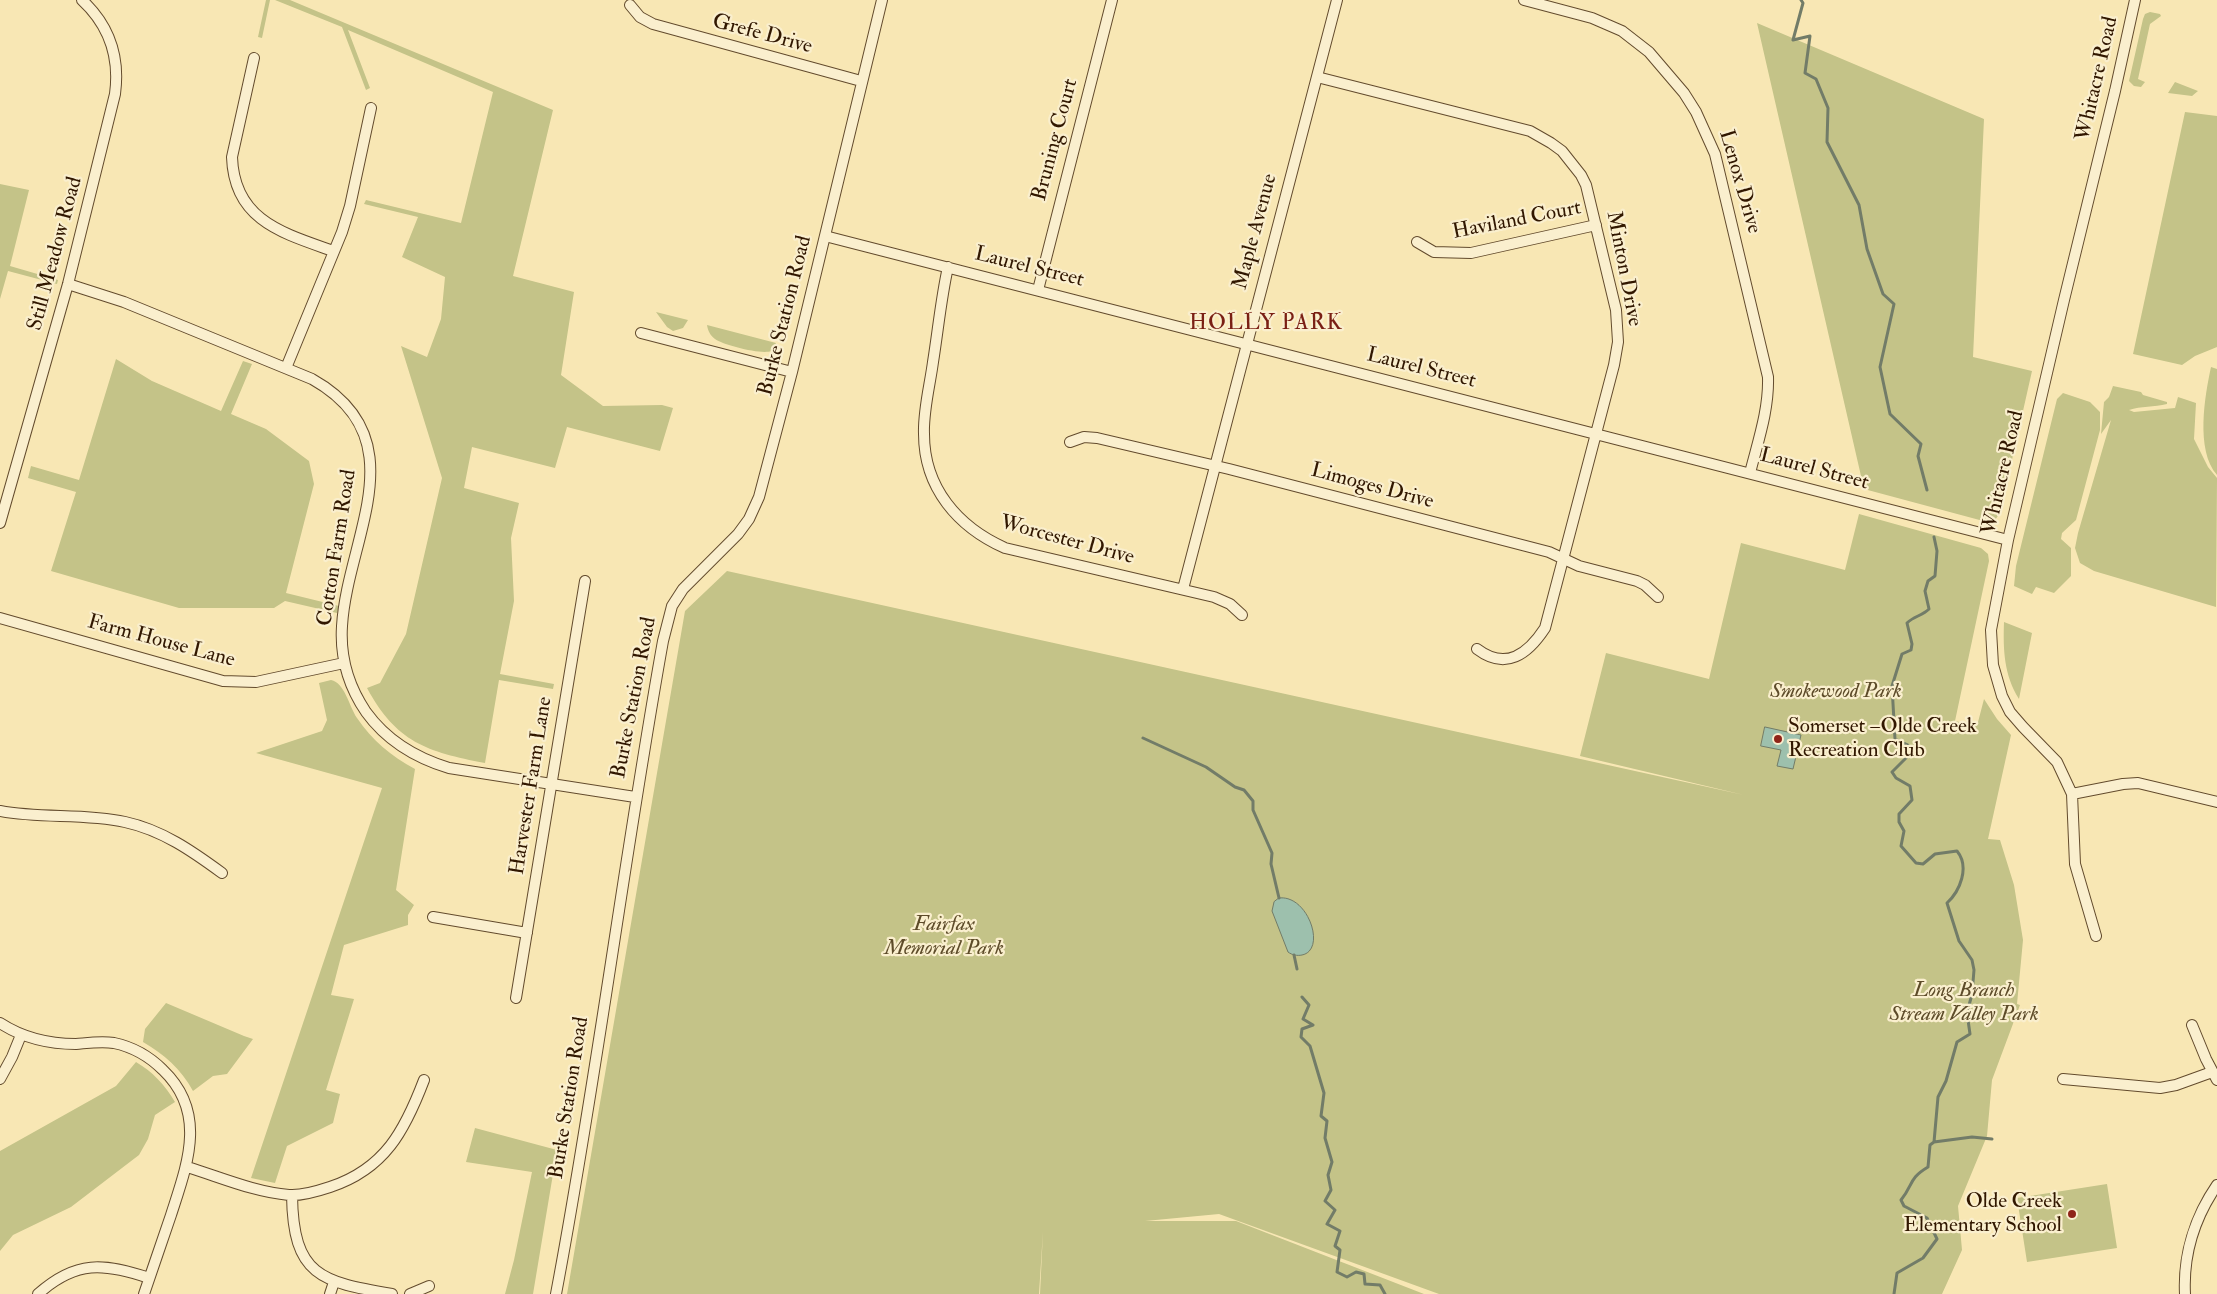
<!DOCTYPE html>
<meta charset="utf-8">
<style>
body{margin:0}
canvas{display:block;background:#f8e7b4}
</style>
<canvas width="2217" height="1294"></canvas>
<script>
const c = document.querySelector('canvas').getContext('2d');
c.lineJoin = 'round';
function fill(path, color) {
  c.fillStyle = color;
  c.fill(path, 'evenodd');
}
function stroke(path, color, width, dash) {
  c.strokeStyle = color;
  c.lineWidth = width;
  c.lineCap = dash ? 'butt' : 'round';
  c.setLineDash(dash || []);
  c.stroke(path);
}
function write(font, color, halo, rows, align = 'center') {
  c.font = font + ' "IM FELL Double Pica",serif';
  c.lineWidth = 4.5;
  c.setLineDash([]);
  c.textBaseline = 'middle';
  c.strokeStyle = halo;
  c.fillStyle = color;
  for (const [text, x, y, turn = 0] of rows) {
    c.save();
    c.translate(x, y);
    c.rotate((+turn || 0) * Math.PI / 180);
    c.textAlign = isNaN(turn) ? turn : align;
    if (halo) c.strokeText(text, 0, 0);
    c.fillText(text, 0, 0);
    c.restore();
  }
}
fill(new Path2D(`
 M266 0H270L262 38 258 37Z
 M275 0H290L553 110 513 276 574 292 561 375 603 406 662 405 673 408 660 451 567 427 555 468 472 447 464 488 519 503 511 538 514 601 500 674 554 684 553 689 499 680 485 763C427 752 396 742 367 688L380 683 406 634 442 478 401 346 427 357 441 319 445 277 402 257 418 217 364 204 366 200 461 223 493 92 348 30 370 88 366 90 342 27Z
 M2150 12 2160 14 2161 16 2150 24 2138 79 2145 82 2141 87 2134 86 2129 81 2143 19 2145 14Z
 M1757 23 1984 119 1973 357 2032 371 2000 513 1995 520 1987 522 1864 489Z
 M2175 82 2198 91 2192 96 2168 93Z
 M2185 112 2217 116V347L2195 356 2182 365 2133 354Z
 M0 184 29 190 10 266 58 280 57 284 8 271 0 299Z
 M656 312 688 320 683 328 673 331 667 327Z
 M707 325 776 343 771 351C762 355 723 345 715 339 710 335 708 331 707 325Z
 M116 359 152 381 221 411 243 361 252 364 231 414 266 429 309 461 314 484 286 593 339 606 337 613 285 601 274 608H179L51 571 76 492 28 478 31 466 79 480Z
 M2211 367 2217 369V475C2195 450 2205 395 2211 367Z
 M2113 386 2141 392 2143 395 2167 402V404C2154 407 2141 406 2129 410L2134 412 2175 408 2178 397 2196 403 2194 439 2208 467 2217 478 2216 607 2094 571 2080 563 2075 548 2078 533 2111 420 2101 434 2104 402 2109 397Z
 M2063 393 2090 402 2100 412V430L2076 520 2062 533 2061 539 2071 548V576L2054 593 2036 587 2032 594 2014 586 2016 566 2057 399Z
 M1859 514 1981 548 1988 554 1989 561 1955 721 1977 726 1984 699 1997 719 2011 735 1988 839 2000 840 2014 885 2023 940 2017 1004 2020 1005 1992 1080 1987 1136 1958 1206 1962 1250 1942 1294H1439L1219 1214 1145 1221H1236L1424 1294H1040L1043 1231 1039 1294H567L685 611 727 571 1744 795 1580 756 1606 653 1709 679 1741 543 1845 570Z
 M2004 622 2032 633 2019 699C2004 675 2003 650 2004 622Z
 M331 680C345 683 349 706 357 718 372 740 391 756 415 769L396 890 414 905 408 915V925L344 945 331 995 354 999 326 1090 340 1094 333 1123 287 1146 275 1183 251 1178 382 788 256 753 322 731 327 720 319 683Z
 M166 1003 244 1036 253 1039 227 1074 213 1076 193 1091C181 1069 164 1054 143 1042L145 1029Z
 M136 1062C153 1072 165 1085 175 1102L155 1115 148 1139 139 1155 71 1207 13 1235 0 1251V1151L116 1086Z
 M475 1128 557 1150 533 1294H505L514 1260 532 1172 466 1162Z
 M2107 1184 2117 1248 2027 1262 2017 1198Z`), '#c4c388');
const water = new Path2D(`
 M1765 727 1801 735 1793 769 1777 766 1781 750 1761 746Z
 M1279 898C1308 894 1327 950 1302 955 1297 956 1292 955 1288 952L1272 911 1274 902Z`);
fill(water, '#9dc0ad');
stroke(water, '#727c68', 1);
stroke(new Path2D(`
 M1801 0 1803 3 1793 40 1810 36 1805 73 1816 79 1828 108 1827 142 1859 205 1867 249 1883 294 1894 304 1880 367 1890 414 1921 444 1918 456 1927 490
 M1143 738 1206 767 1235 787 1244 790 1253 801V810L1272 853 1271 864 1279 898
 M1294 955 1297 969
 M1302 997 1309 1005 1303 1019 1313 1025 1302 1029 1301 1037 1310 1046 1324 1093 1321 1116 1327 1121 1325 1138 1332 1162 1328 1175 1331 1190 1325 1201 1335 1210 1327 1224 1340 1231 1335 1246 1340 1250 1337 1272 1347 1277 1356 1272 1364 1274 1365 1284 1380 1285 1385 1294
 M1934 1142 1972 1137 1992 1139
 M1894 1294 1897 1273 1923 1258 1937 1239 1927 1218 1904 1206 1901 1200C1914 1184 1908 1179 1928 1167L1930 1145 1934 1142 1938 1097 1946 1081 1957 1042 1970 1034 1967 1013 1972 994 1974 970 1972 960 1959 941 1947 903C1960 891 1970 867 1957 851L1935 854 1923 864 1916 863 1901 846 1904 831 1899 822V814L1912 800 1910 786 1896 778 1892 772 1909 755 1908 745 1895 739 1892 686 1902 654 1911 650 1912 644 1907 623C1914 616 1922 616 1929 609L1925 591 1928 581 1935 576 1937 551 1934 537`), '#727c68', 3);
const minor = new Path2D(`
 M1524 0 1592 18 1622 31 1649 52 1684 93 1696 112 1715 154 1768 377C1769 410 1758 441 1750 473
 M630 5 640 17 653 24 861 81
 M254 58 232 157C234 220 282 233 333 251
 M1317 77 1530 131 1551 143 1562 151 1581 175 1586 185 1616 310 1618 342 1614 365 1545 628C1528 654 1506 671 1477 649
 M825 236 2008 540
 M1417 242 1434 252 1471 253 1596 225
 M948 267C941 298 938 331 933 362 930 385 923 411 924 434 924 488 958 527 1005 548L1214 597 1230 604 1242 615
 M68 284 124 302 312 379C419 439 347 538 342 626 340 657 349 687 366 712 387 741 416 758 449 768L635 797
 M1038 290 1112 0
 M641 333 792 372
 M286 368 342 232 350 206 371 108
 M1070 442 1084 437 1097 438 1229 469 1549 552 1579 566 1637 581 1645 585 1658 597
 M0 523 68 284 115 94C120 57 110 26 82 0
 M1183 589 1337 0
 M0 618 223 681 256 682 344 663
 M2072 794 2123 784 2138 783 2217 802
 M0 811C41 819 84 813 125 822 162 830 192 851 222 873
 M433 917 527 933
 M2096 936 2075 864 2072 794 2057 762 2023 727 2010 712 2002 696 1993 665 1991 630 2008 540 2064 300 2115 91 2135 0
 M516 998 585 581
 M0 1023C23 1038 49 1044 76 1044 88 1043 101 1041 114 1043 133 1047 149 1056 163 1070 208 1113 187 1165 171 1215 162 1241 153 1268 144 1294
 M2192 1025 2206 1059 2217 1080
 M0 1079 12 1057 21 1035
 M2063 1079 2160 1088 2176 1085 2212 1072
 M187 1167C220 1177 254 1192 289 1195 302 1196 318 1191 330 1187 385 1169 405 1130 424 1080
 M292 1195C293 1276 321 1282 392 1294
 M38 1294C76 1260 104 1263 149 1278
 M330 1294 334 1282
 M410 1294 429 1286
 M556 1294C597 1077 624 858 663 641L672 606 683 589 738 534 749 519 759 497 792 372 882 0
 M2185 1294C2183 1255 2195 1217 2217 1185`);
stroke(minor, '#634b2d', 12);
stroke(minor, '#faefce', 10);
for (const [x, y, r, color] of [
 [1778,739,5,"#8f2418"],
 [2072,1214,5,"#8f2418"]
]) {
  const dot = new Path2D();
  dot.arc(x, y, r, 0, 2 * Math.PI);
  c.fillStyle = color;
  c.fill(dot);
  stroke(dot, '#faefce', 2);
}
write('21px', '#311700', '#faefce', [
 ["Grefe Drive",762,35,15],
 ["Whitacre Road",2098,79,-77],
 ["Bruning Court",1056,140,-75],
 ["Lenox Drive",1739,182,74],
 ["Haviland Court",1517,221,-11],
 ["Maple Avenue",1256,232,-75],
 ["Still Meadow Road",56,254,-75],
 ["Laurel Street",1029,268,14],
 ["Minton Drive",1623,269,79],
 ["Burke Station Road",786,316,-76],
 ["Laurel Street",1421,369,14],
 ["Laurel Street",1814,470,15],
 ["Whitacre Road",2004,473,-77],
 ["Limoges Drive",1372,487,15],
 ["Worcester Drive",1067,541,15],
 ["Cotton Farm Road",338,548,-81],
 ["Farm House Lane",161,642,15],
 ["Burke Station Road",635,698,-79],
 ["Harvester Farm Lane",532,786,-81],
 ["Burke Station Road",570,1098,-81]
]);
write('italic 21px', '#5d4b29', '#faefce', [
 ["Smokewood Park",1836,692],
 ["Fairfax",944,925],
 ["Memorial Park",944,949],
 ["Long Branch",1964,991],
 ["Stream Valley Park",1964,1015]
]);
write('21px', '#311700', '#faefce', [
 ["Somerset –Olde Creek",1788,727],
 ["Recreation Club",1788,751],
 ["Olde Creek",2062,1202,"right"],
 ["Elementary School",2062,1226,"right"]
], 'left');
c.letterSpacing = '1px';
write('22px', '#7a1f14', '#faefce', [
 ["HOLLY PARK",1266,324]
]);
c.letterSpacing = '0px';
</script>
